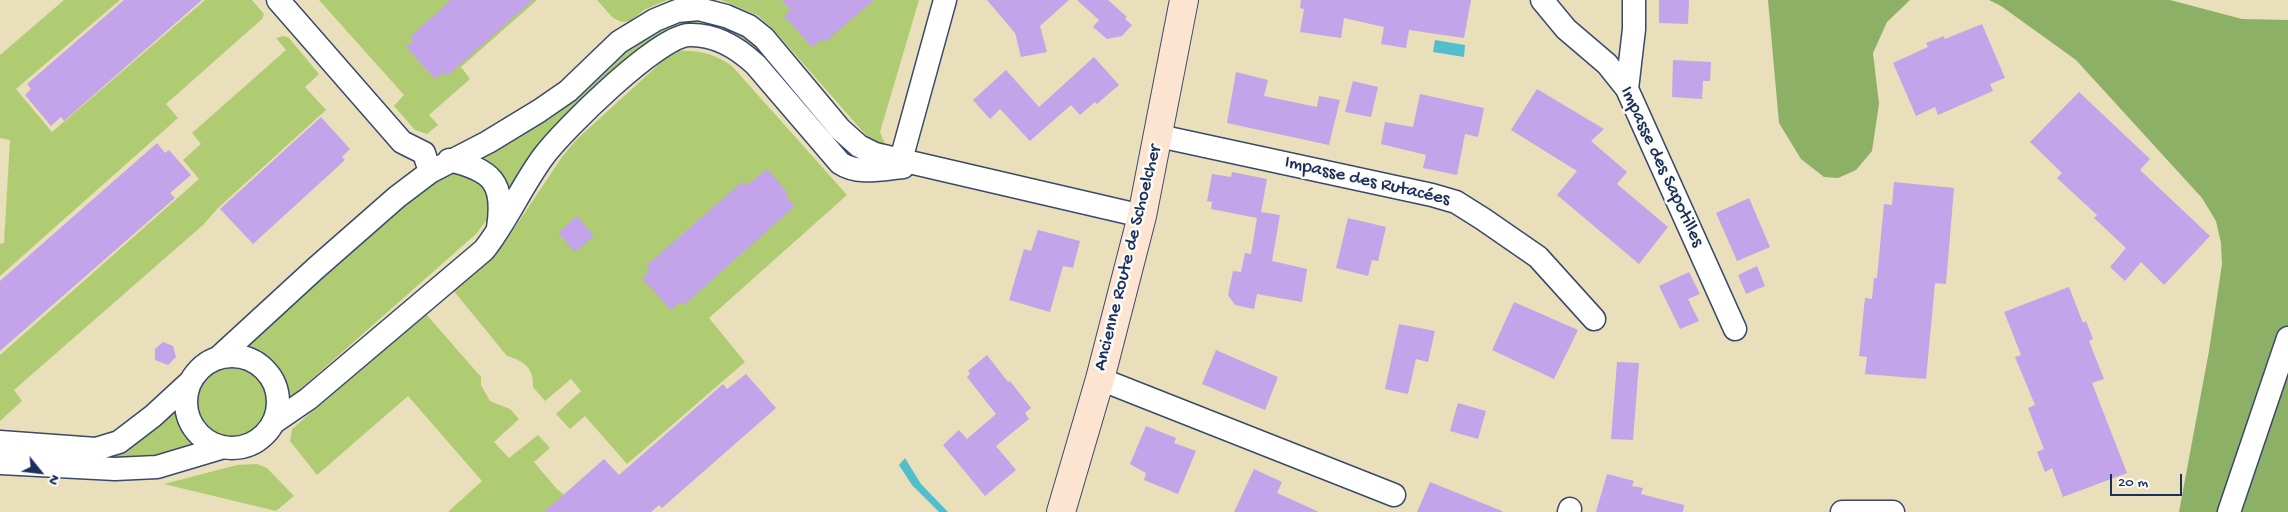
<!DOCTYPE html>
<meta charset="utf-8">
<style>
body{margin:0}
#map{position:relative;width:2288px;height:512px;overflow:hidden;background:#e9dfba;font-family:"Gochi Hand",sans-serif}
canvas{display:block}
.north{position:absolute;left:15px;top:447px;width:50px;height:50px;-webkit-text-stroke:4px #fdfcf7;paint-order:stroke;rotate:119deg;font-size:14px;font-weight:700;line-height:20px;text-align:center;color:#1b2f5e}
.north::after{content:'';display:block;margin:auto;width:18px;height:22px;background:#1b2f5e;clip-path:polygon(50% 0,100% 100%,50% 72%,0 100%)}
.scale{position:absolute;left:2110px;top:474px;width:72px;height:22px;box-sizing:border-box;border:2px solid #1b2f5e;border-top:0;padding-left:6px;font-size:15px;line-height:18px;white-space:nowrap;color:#1b2f5e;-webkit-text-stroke:4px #fdfcf7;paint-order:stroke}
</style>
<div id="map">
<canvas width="2288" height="512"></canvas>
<div class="north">N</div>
<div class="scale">20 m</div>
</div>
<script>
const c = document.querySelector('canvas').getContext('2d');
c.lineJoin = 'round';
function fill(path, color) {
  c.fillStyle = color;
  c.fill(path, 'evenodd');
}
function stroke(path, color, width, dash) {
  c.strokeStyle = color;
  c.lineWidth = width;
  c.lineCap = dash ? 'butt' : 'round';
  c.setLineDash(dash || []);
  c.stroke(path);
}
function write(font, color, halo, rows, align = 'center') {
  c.font = font + ' "Gochi Hand",sans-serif';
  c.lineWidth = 5;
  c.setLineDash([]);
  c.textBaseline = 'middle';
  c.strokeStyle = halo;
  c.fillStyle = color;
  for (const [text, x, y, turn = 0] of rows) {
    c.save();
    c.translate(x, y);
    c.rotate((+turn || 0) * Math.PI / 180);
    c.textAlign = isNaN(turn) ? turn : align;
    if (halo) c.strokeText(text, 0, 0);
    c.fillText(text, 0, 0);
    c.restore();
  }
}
fill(new Path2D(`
 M64 0H120L16 89 52 132 205 0H252L264 14 262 19 166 104 178 118 0 276V244L4 243 10 140 0 138V55Z
 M319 0H537L461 67 470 79 429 115 438 125 427 134 415 130 394 106 404 95Z
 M597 0H667L644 10 630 21 622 22 613 18Z
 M721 0H919L880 132 885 144 876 142 865 134 773 29 757 15Z
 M690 18 717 21 752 40 865 159H854L843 153 748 45 672 29 646 45 506 195 472 158 656 28Z
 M284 36 289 38 319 74 305 87 326 110 218 208 203 225 14 390 22 401 0 421V355L199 179 183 160 201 144 192 133 286 50 276 38Z
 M678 51C700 50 714 54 732 66L847 195 709 318 745 362 627 464 585 416 570 429 556 414 581 391 571 379 545 401 533 387C534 368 524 361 507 356L453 290 503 245 562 157 576 140 668 56Z
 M463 169 479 179 489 196 490 215 477 233 288 400C277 365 273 360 238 348L443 172Z
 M426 314 481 377V385L490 401 510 409 519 419 494 442 509 458 538 435 550 448 534 462 556 488 583 512H448L482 481 408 396 317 475 290 441 292 429Z
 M197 400a36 36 0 1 1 72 0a36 36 0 1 1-72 0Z
 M178 402C181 422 187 434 204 446L163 459 86 461Z
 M257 464 267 468 294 496 276 511 164 484 237 465Z`), '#b0cc73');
fill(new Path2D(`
 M1768 0H1910L1887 22 1873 53 1879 104 1872 151 1856 170 1838 178 1824 177 1801 159 1779 123Z
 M1989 0H2170L2242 19 2288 20V512H2179L2209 351 2222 264 2221 243 2216 221 2202 198 2076 60 2001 6Z`), '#8cb065');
fill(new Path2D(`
 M1435 40 1465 45 1464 57 1433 52Z
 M905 458 921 484 948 512H939L912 485 899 465Z`), '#52becc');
fill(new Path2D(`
 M124 0H202L64 121 61 117 51 126 25 95 31 89 27 84Z
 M451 0H533L447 76 444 72 435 79 406 47 413 41 410 37Z
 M782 0H874L825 42 822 39 812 47 784 16 791 10Z
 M987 0H1069L1040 26 1047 52 1021 57 1015 33Z
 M1077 0H1108L1127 17 1125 19 1132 25 1122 36 1107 39 1093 27 1099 20Z
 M1301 0H1471L1464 38 1409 30 1406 48 1381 44 1384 27 1344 18 1341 38 1300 32 1304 9 1300 8Z
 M1659 0H1689L1688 24 1659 23Z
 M1982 24 2005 78 1990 84 1993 91 1938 115 1935 107 1916 116 1893 63 1928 47 1926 43 1944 36 1945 39Z
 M1094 57 1119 85 1097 104 1095 102 1080 115 1071 105 1030 141 1000 109 990 119 973 100 1006 70 1039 107Z
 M1673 60 1711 62 1710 81H1703L1702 99 1672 97Z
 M1236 72 1268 80 1264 96 1317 107 1319 96 1340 100 1329 145 1227 123Z
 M1353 81 1378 87 1371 117 1345 112Z
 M1537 89 1604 129 1591 141 1627 172 1617 184 1668 227 1639 264 1557 195 1577 171 1511 130Z
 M2079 92 2150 159 2140 170 2210 236 2164 285 2141 262 2125 281 2110 267 2126 248 2094 218 2097 215 2057 178 2062 173 2030 142Z
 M1420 94 1484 108 1478 137 1465 134 1457 175 1423 168 1426 155 1381 144 1385 122 1413 127Z
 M321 117 350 149 342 157 345 160 253 244 220 209Z
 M157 143 165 153 169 150 191 175 170 193 175 198 0 351V281Z
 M767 169 788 193 785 196 795 206 684 305 680 302 671 310 642 278 650 271 646 266 742 182 746 186Z
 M1232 172 1267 179 1261 212 1280 215 1272 261 1307 269 1302 302 1257 294 1254 309 1235 305 1228 295 1233 271 1241 272 1245 253 1251 254 1257 218 1211 209 1212 202 1207 201 1212 174 1231 177Z
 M1894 182 1954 188 1946 284 1935 283 1926 379 1865 374 1867 357 1859 356 1865 298 1872 299 1874 278H1877L1884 204 1892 205Z
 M1749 198 1770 247 1737 261 1716 213Z
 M577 216 594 236 575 252 558 233Z
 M1348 218 1386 227 1378 261 1372 260 1368 276 1336 268Z
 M1038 230 1080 241 1073 268 1063 266 1050 312 1009 300 1024 249 1031 251Z
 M1757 266 1765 286 1746 294 1738 275Z
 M1689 272 1700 294 1688 299 1699 321 1680 329 1659 286Z
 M2069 287 2083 323 2086 321 2093 339 2089 341 2104 379 2092 383 2127 473 2063 497 2052 468 2045 472 2037 452 2044 449 2028 408 2035 405 2015 357 2021 355 2004 312Z
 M1514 302 1578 330 1554 379 1492 350Z
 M1399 324 1435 331 1428 362 1416 359 1408 394 1385 389Z
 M163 342 173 346 176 357 168 365 155 360V349Z
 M1216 350 1278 377 1265 410 1202 384Z
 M987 355 1008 382 1010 381 1031 408 1025 413 1029 419 996 446 1016 470 985 496 943 445 959 430 967 439 996 414 967 377 970 374 968 371Z
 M1617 362 1639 363 1633 440 1611 439Z
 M746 374 776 408 662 508 659 505 651 512H544L604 459 619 475 723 384 727 389Z
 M1458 403 1486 411 1478 439 1450 431Z
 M1146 426 1176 438 1174 443 1196 451 1178 494 1144 480 1146 473 1130 464Z
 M1254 469 1282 482 1277 493 1319 512H1234Z
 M1607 474 1634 481 1632 486 1643 488 1641 494 1684 505 1683 512H1596Z
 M1430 482 1502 511V512H1417Z`), '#c3a3e9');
const minor = new Path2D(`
 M278 0 402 142 424 153 430 172
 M1542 0 1566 29 1607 64 1627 89 1735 329
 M1627 89 1634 29V0
 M1159 136 1432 195 1456 202 1483 219 1538 257 1594 319
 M449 160C492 170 505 182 498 228
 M899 167 945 0
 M186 402a46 46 0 1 1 92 0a46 46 0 1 1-92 0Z
 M218 358 316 268 397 197 430 172 488 142 539 111 568 91 619 42 655 20 677 11 699 9 726 16 749 26 764 38 840 129 859 146 875 154 1142 216
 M1100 379 1394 495
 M273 423 308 399 484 250C507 221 521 187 543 157 563 130 658 36 689 35 715 34 738 48 756 65L840 163C858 175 882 169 903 167
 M0 442 96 449 119 442 153 416 191 381
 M0 463 115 469 157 467 224 447
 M1569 512 1570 509
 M1842 512H1893
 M2229 512 2288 338`);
const secondary = new Path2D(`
 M1061 512 1100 379 1142 216 1184 0`);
stroke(minor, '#3a496c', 25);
stroke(secondary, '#3a496c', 30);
stroke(minor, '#fff', 22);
stroke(secondary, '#fde4d1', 28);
write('19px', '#1b2f5e', '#fdfcf7', [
 ["Impasse des Sapotilles",1661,167,65],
 ["Impasse des Rutacées",1367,182,13],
 ["Ancienne Route de Schoelcher",1129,258,-76]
]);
</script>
